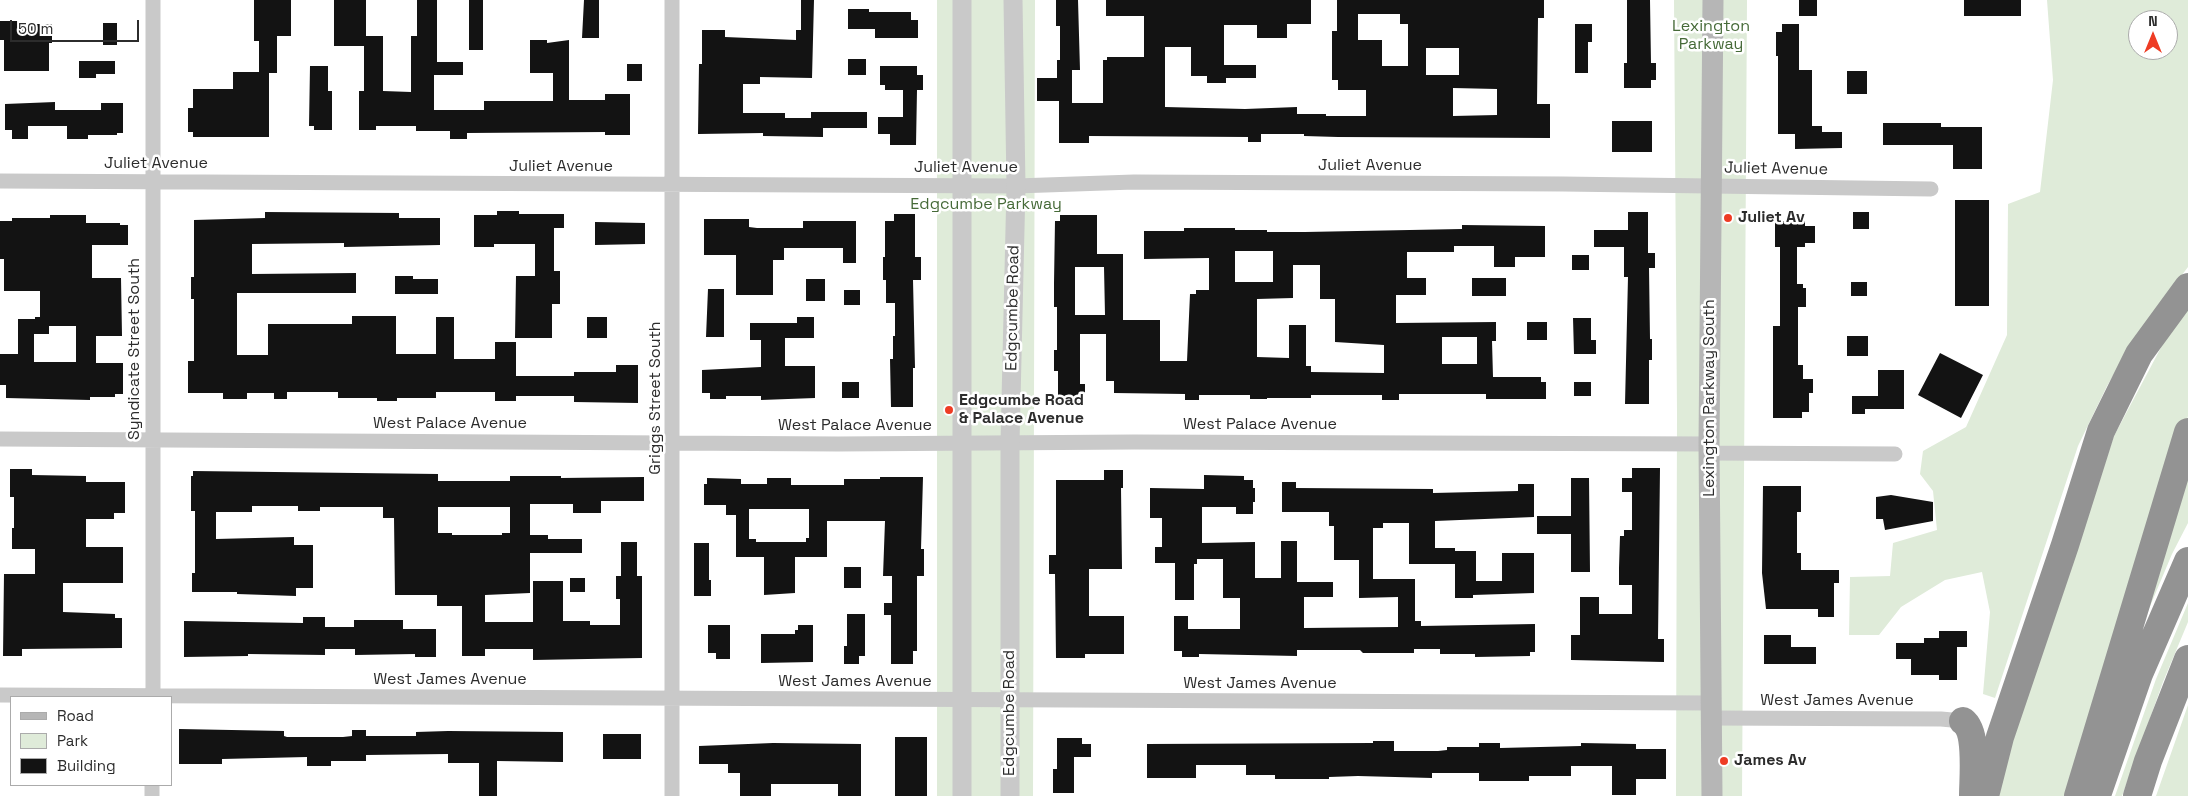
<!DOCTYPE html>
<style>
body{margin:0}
#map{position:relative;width:2188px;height:796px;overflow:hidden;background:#fff;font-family:"Space Grotesk",sans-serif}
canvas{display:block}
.legend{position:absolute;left:10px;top:696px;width:162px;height:90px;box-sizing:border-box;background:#fff;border:1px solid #ababab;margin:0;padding:6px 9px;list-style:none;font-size:15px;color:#2c2c2c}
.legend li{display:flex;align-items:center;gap:10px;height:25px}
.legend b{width:25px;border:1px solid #ababab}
.north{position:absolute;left:2128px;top:10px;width:50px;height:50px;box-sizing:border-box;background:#fff;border:1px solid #ababab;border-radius:50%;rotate:0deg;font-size:14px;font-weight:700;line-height:20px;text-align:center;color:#2c2c2c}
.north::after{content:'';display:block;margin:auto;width:18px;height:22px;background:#ee3c24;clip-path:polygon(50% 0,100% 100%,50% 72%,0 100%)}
.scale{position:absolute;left:10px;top:20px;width:129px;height:22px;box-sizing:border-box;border:2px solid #2c2c2c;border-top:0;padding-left:6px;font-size:15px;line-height:18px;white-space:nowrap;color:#2c2c2c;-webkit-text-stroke:4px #fff;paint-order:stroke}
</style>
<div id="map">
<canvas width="2188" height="796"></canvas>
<ul class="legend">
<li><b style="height:6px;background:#b6b6b6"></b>Road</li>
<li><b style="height:14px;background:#dfebd9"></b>Park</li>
<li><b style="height:14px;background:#131313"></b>Building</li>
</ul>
<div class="north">N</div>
<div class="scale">50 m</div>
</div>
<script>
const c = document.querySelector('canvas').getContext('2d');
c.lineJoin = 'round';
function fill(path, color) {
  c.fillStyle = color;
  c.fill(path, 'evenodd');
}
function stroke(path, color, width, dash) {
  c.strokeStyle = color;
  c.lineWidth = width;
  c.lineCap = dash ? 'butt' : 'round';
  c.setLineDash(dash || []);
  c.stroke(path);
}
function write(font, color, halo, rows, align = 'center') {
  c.font = font + ' "Space Grotesk",sans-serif';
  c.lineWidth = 5;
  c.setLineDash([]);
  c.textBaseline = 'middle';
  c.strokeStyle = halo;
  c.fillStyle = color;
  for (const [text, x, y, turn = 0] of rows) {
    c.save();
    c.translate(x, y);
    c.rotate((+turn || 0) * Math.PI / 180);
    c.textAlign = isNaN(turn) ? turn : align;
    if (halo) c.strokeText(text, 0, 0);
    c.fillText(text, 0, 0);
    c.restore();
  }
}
fill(new Path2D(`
 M937 0H1035L1033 796H937Z
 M1674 0H1747L1742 796H1676L1677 414Z
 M2047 0H2188V267L2137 334 2107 386 2078 446 1995 698 1983 694 1990 612 1982 572 1945 580 1901 607 1879 635H1849L1850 577 1890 576 1893 543 1937 530 1933 491 1920 474 1923 451 1966 427 2007 335 2008 204 2040 192 2053 80ZM2138 20H2168V50H2138Z
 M2188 310V416L2111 672 2071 796H1999L2008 753 2114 436 2165 340Z
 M2188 452V523L2172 554 2143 623Z
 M2188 603V622L2163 682 2122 796H2115L2156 679Z
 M2188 705V796H2156Z`), '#dfebd9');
fill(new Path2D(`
 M254 0H291V36H277V73H269V137H193V132H188V108H193V89H233V72H259V41H254Z
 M334 0H366V36H383V91L411 92V36H417V0H437V62H463V75H434V110H484V101H553V73H530V40H547V43L569 40V100H605V94H630V135H605V132L467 133V139H450V131H416V126H376V130H359V91H364V46H334Z
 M469 0H483V50H469Z
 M584 0H599V38H582Z
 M801 0H814L812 78 760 77V84H743V113H785V118H811V112H867V128H823V137L763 136V133L698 134 699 64H702V30H725V37L796 40V30H801Z
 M1056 0H1078L1080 70H1072V103H1103V60H1107V57H1144V16H1106V0H1311V24H1287V38H1257V25H1224V65H1256V78H1226V83H1207V76H1191V47H1165V107L1245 109 1297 107V114H1326V116H1366V90H1338V80H1332V31H1337V0H1544V18H1538L1537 104H1550V138L1338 137 1304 136V134H1261V142H1248V137L1089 136V143H1059V101H1037V78H1057V60H1060V26H1056ZM1358 14H1400V24H1408V66H1382V40H1358ZM1426 48H1459V75H1426ZM1453 88 1497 89V115L1453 116Z
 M1627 0H1650L1651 63H1656V80H1651V88H1624V63H1627Z
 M1799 0H1817V16H1799Z
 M1964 0H2021V16H1964Z
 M848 9H869V12H911V20H918V38H875V29H848Z
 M0 21H24V24H52V43H49V71H4V40H0Z
 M103 23H117V45H103Z
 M1575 24H1592V42H1588V73H1575Z
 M1782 24H1799V70H1812V126H1822V132H1842V148L1795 149V134H1778V56H1776V32H1782Z
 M848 59H866V75H848Z
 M79 61H115V74H96V78H79Z
 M627 64H642V81H627Z
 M310 66H328V91H332V130H314V126H309Z
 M880 66H917V75H923V90H917L916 145H890V134H878V117H903V90H885V85H880Z
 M1847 71H1867V94H1847Z
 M55 102V110H101V103H123V133H117V135H88V139H67V126H28V139H12V130H5V104Z
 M1612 121H1652V152H1612Z
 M1883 123H1941V127H1982V169H1953V145H1883Z
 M1955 200H1989V306H1955Z
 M497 211H519V214H564V228H554V271H560V304H552V338H515L516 276H535V244H494V247H474V215H497Z
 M265 212 399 213V218H440V245L344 247V243L252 244V274L356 273V293H237V355H268V324H352V316H396V354H436V317H454V359H495V342H516V376H574V372H616V365H638V403L574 402V396H516V401H495V392H436V398H397V401H377V398H338V392H287V399H274V393H247V399H223V393H188V361H194V299H191V277H194V220L265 218Z
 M1628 212H1648V253H1655V268H1649L1650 339H1652V360H1649V404H1625L1628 277H1624V247H1594V230H1628Z
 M1853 212H1869V229H1853Z
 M894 214H915V257H921V280H913L915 368H913V407H891L890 359H893V336H895V303H886V280H883V257H885V221H894Z
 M50 215H86V223H120V225H128V245H92V278H121L122 336H96V363H123V394H115V397H90V400L6 398V385H0V354H18V319H35V317H40V291H4V259H0V221H12V218H50ZM49 326H76V362H34V334H49Z
 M1060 215H1097V254H1123V320H1160V361H1187L1190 294H1196V290H1209V258L1144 259V231H1184V228H1235V230H1267V232H1305L1462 229V225L1545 226V257H1515V267H1494V246H1454V252H1407V278H1426V295H1396V323L1496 322V341H1492L1493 377H1541V382H1546V399H1486V394H1399V400H1382V395H1311V398H1267V399H1250V395H1199V400H1185V394L1114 393V381H1106V334H1080V384H1085V405H1058V371H1054V350H1057V307H1054V283L1055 221H1060ZM1235 251H1273V282H1235ZM1293 265H1320V299H1335V342L1384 345V373L1311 372V366H1306V325H1289V358L1257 357V299L1293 298ZM1075 267H1104L1105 315H1075ZM1442 337H1477V364H1442Z
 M704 219H749V227L757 228H803V221H856V263H843V248H784V260H773V295H736V255H704Z
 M1775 221H1805V226H1815V243H1805V247H1797V284H1803V288H1806V307H1798V365H1803V379H1813V393H1809V412H1802V418H1773V326H1780V247H1775Z
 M595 222 645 223V244L595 245Z
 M1572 255H1589V270H1572Z
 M395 276H413V279H438V294H395Z
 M1472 278H1506V296H1472Z
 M806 279H825V301H806Z
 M1851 282H1867V296H1851Z
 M708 289H724V337H706Z
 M844 290H860V305H844Z
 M587 317H607V338H587Z
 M797 317H814V338H785V366H815V398L761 400V396H726V399H710V393H702V370L761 367V340H750V323H797Z
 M1573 318H1591V340H1596V354H1574Z
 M1527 322H1547V340H1527Z
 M1847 336H1868V356H1847Z
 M1940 353 1983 375 1961 418 1918 395Z
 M1878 370H1904V409H1865V414H1852V396H1878Z
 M842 382H859V398H842Z
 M1574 382H1591V396H1574Z
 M1632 468H1660L1658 639H1664V662L1571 660V635H1580V597H1599V614H1632V585H1619V568L1620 536H1624V530H1632V492H1622V478H1632Z
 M10 469H32V475L86 476V482H125V513H114V519H86V547H123V583H63V612L115 614V618H122V648L22 649V656H3L4 574H35V549H12V528H14V497H10Z
 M1104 470H1123V488H1121L1122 569H1089V616H1124V654H1085V658H1056L1055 574H1049V555H1056V480H1104Z
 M193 471 438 474V481H510V476H561V478L644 477V501H601V513H573V504H530V535H548V539H582V553H530V593L485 595V622H533V581H563V621H590V625H620V599H616V576H621V542H637V576H642V658L533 660V649H485V656H462V606H437V595H395L394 518H383V507H320V511H298V506H252V512H216V539L294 537V545H313V588H296V596L237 594V592H192V573H195V511H191V476H193ZM438 507H510V533H502V535H452V533H438Z
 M1204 475 1244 476V480H1253V488H1255V502H1253V514H1236V507H1202V543L1255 542V578H1281V541H1297V582H1333V597H1304V628L1398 627V597L1359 598V560H1334V526H1329V512H1282V482H1296V488L1433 489V493L1518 491V484H1534V517L1435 521V548H1455V564H1409V523H1383V528H1373V579H1415V621H1421V626L1535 624V652H1530V656L1475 657V654H1440V649H1414V653H1363L1360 650H1297V656L1199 654V657H1182V651H1174V616H1188V629H1240V598H1223V559H1197V564H1194V600H1175V563H1155V547H1162V518H1150V488L1204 489Z
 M880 477H923L921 549H924V576H917V651H913V664H891V615H884V603H892V576H883L885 521H827V557H795V593L764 595V557H736V515H726V505H704V484H707V478L741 479V484H767V478H791V485H844V479H880ZM749 509H809V538H806V542H756V539H749Z
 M1571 478H1589L1590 572H1571V534H1537V516H1571Z
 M1763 486H1801V512H1797V553H1801V570H1839V583H1834V617H1818V609H1766L1762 573Z
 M1891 495 1933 502V521L1885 530 1883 519H1876V497Z
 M694 543H709V580H711V596H694Z
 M1455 551H1476V581H1502V553H1534V593L1473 595V598H1455Z
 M844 567H861V588H844Z
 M570 578H585V592H570Z
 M847 614H865V656H859V664H844V646H847Z
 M303 617H325V627H354V620H403V629H436V657H415V654L355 655V649H325V655L248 654V656L184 657V621L303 623Z
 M708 625H730V659H716V653H708Z
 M798 625H813V662L761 663V634H795V630H798Z
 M1939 631H1967V647H1957V680H1939V675H1911V659H1896V643H1924V638H1939Z
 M1764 635H1791V647H1816V664H1764Z
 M179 729 284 731V736L287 737H343L352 736V730H366V736H416V732L448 731 563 732V762L497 761V796H479V763H448V754L366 755V761H331V766H307V757L222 759V764H179Z
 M603 734H641V759H603Z
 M895 737H927V796H895Z
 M1057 738H1082V744H1091V757H1074V793H1053V769H1057Z
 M1373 741H1394V751H1438L1447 750V747H1479V743H1500V748L1581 746V743L1636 744V749H1666V779H1636V795H1612V766H1571V776H1529V781H1479V773H1432V778L1358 776 1329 777V779H1275V775H1246V765H1196V778H1147V744L1373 743Z
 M773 743 861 744V796H838V784H771V796H740V773H728V764H699V746Z`), '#131313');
stroke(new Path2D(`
 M672 0V796
 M0 181 1016 186 1134 182 1563 184 1931 189
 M0 439 838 444 1134 442 1709 444
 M1709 453 1895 454
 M0 695 1710 703
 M153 697V0
 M1711 718 1941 719 1963 721
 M152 796V785`), '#c9c9c9', 15);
stroke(new Path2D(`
 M962 796V0
 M1010 796V443L1016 186 1013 0`), '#c9c9c9', 19);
stroke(new Path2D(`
 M1712 796 1709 444 1713 0`), '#b6b6b6', 21);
stroke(new Path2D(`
 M1963 721C1978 732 1973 778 1973 796
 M2097 795 2139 674 2188 561
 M1985 796 2000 737 2065 545 2101 431 2139 354 2188 287
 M2078 796 2188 432
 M2137 796 2148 761 2188 659`), '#939393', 28);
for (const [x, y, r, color] of [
 [1728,218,5,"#ee3c24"],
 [949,410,5,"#ee3c24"],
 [1724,761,5,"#ee3c24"]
]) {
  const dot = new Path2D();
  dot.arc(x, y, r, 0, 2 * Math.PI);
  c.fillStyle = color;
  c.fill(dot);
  stroke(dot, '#fff', 2);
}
write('16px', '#466a38', '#fff', [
 ["Lexington",1711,27],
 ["Parkway",1711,45],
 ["Edgcumbe Parkway",986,205]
]);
write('16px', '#2c2c2c', '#fff', [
 ["Juliet Avenue",156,164],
 ["Juliet Avenue",1370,166],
 ["Juliet Avenue",561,167],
 ["Juliet Avenue",966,168],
 ["Juliet Avenue",1776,169,1],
 ["Edgcumbe Road",1013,308,-89],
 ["Syndicate Street South",135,349,-90],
 ["Griggs Street South",656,398,-90],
 ["Lexington Parkway South",1710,398,-90],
 ["West Palace Avenue",450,424],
 ["West Palace Avenue",1260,425],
 ["West Palace Avenue",855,426],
 ["West James Avenue",450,680],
 ["West James Avenue",855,682],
 ["West James Avenue",1260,684],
 ["West James Avenue",1837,701],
 ["Edgcumbe Road",1010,713,-90]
]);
write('bold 16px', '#2c2c2c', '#fff', [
 ["Juliet Av",1738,218],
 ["Edgcumbe Road",959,401],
 ["& Palace Avenue",959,419],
 ["James Av",1734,761]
], 'left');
</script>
